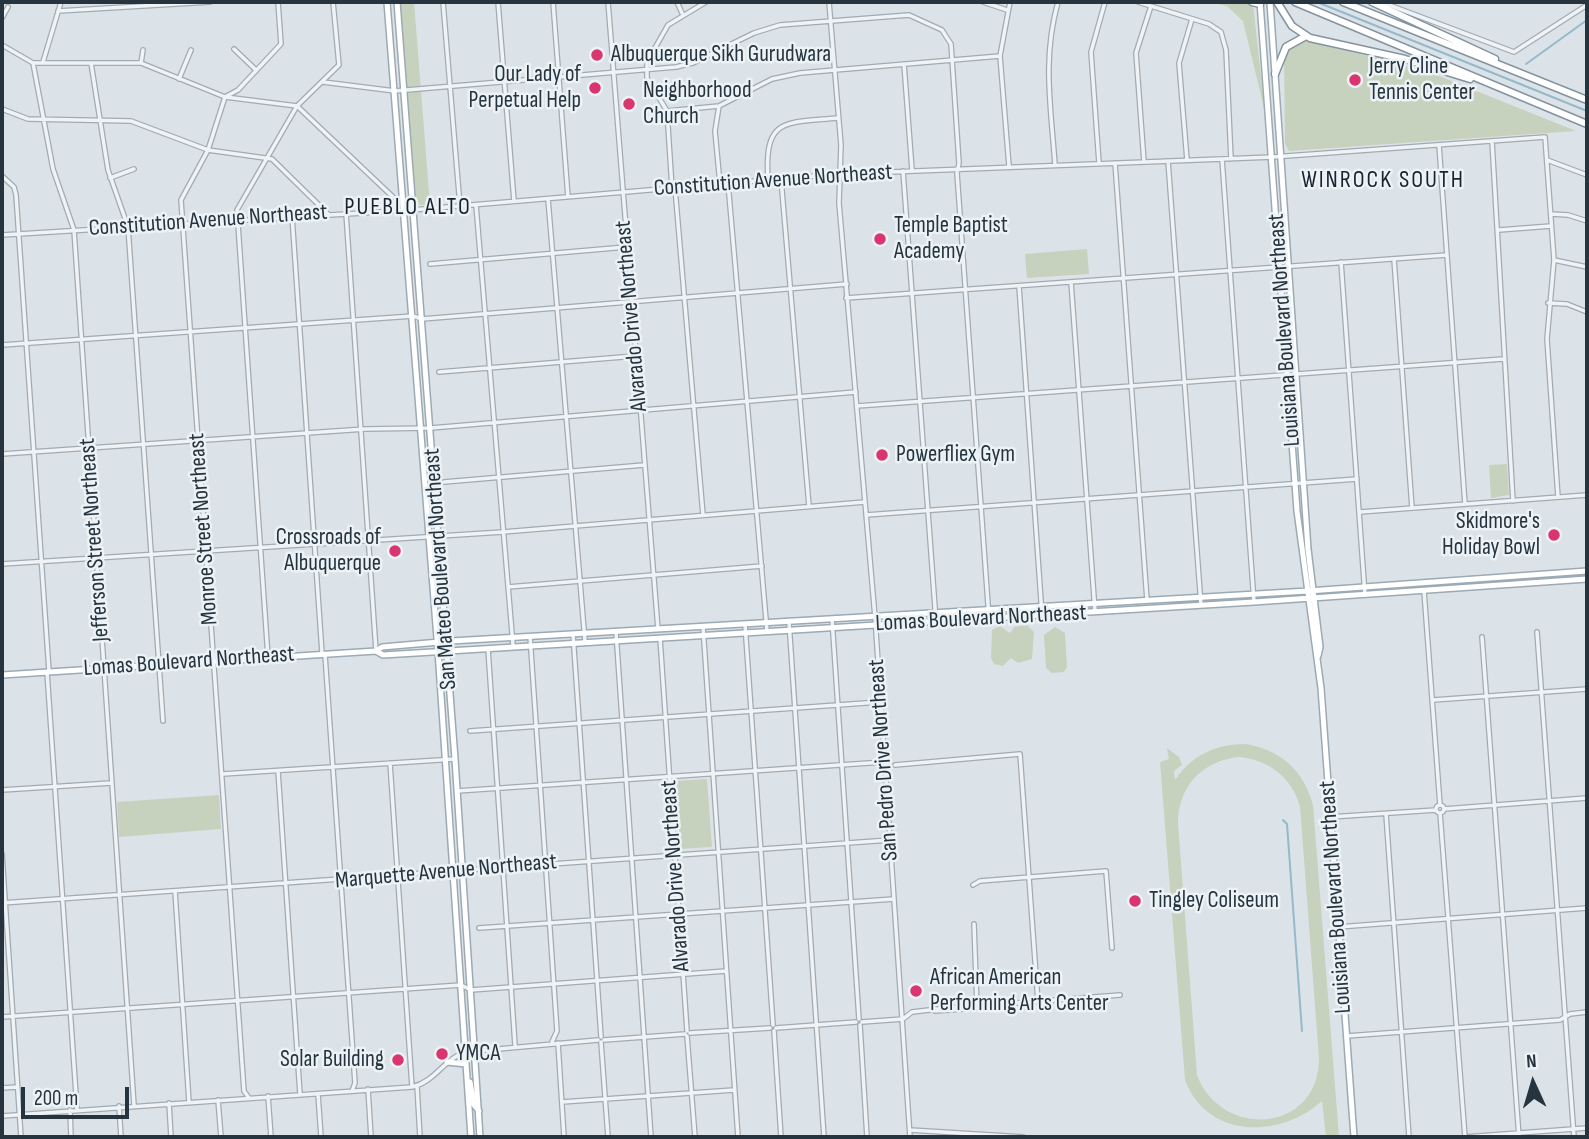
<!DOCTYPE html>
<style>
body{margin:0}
#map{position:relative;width:1589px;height:1139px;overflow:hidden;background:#dce3e8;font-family:"Sofia Sans Condensed",sans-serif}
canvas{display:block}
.frame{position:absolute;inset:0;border:4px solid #25343f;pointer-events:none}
.north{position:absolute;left:1498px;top:1048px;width:70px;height:70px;-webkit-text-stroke:5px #ecf2f5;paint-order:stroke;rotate:356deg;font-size:19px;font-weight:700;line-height:28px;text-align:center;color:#25343f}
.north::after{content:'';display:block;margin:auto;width:24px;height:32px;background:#25343f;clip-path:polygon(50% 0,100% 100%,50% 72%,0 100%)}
.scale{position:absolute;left:21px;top:1087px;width:108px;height:32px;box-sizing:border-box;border:4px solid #25343f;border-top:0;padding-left:9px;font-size:21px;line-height:24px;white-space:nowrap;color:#25343f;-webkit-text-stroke:5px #ecf2f5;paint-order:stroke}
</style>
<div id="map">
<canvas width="1589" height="1139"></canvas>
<div class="frame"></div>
<div class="north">N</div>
<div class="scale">200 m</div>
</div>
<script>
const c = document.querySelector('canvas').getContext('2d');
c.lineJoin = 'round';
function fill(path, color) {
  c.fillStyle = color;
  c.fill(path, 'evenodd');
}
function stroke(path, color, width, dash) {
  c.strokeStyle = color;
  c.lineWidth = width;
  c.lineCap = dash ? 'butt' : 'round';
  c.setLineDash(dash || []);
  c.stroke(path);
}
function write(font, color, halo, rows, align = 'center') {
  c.font = font + ' "Sofia Sans Condensed",sans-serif';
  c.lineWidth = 5;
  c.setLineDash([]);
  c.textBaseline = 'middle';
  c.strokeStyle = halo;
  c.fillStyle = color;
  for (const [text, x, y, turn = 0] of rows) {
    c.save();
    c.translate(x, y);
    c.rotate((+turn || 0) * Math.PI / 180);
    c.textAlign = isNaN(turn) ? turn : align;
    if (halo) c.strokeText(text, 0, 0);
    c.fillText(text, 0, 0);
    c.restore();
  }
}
fill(new Path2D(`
 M399 2H414L430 205H417L415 200Z
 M1208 2 1253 4 1265 112 1243 21 1227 6Z
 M1304 40 1424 70 1576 131 1289 151 1285 144 1284 56 1292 44Z
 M1087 249 1089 274 1027 278 1025 254Z
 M1507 464 1509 495 1491 498 1489 465Z
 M1027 625 1034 632 1032 659 1018 663 1011 658 1003 666 994 664 991 658 992 630 1000 626 1010 633 1014 627Z
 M1055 627 1065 633 1067 667 1064 672 1052 673 1046 668 1044 635Z
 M1246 744C1281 750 1304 771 1313 805L1339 1137H1326L1322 1101C1280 1139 1207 1139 1185 1080L1160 762 1169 759 1167 748 1179 757 1182 765 1174 771 1175 780C1192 755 1216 744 1246 744ZM1240 757C1270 761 1291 777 1300 806L1319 1059C1318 1134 1221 1139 1197 1075L1178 823C1178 786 1203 760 1240 757Z
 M707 779 712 847 680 849 675 781Z
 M219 795 221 829 119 837 117 802Z`), '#c6d2bd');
stroke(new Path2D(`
 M1317 2 1587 111
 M1526 64 1587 20
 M1283 820 1287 824 1302 1031`), '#94b9cb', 2);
const minor = new Path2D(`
 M443 2 460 206
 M498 2 514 201
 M553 2 568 197
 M608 2 658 629
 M677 2 682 13
 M829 2 841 145 839 203 875 617 910 1137
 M983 2 1007 10
 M1138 2 1209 24 1221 32 1226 50 1231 159
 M1381 2 1514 52 1587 5
 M58 11 210 2
 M2 18 8 7
 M2 45 33 63H141L225 97 297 106 393 197
 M234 49 256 70
 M43 62 61 2
 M33 63 53 169 74 230 134 1105
 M91 63 108 170 128 227 163 721
 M141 63 143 50
 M904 64 912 170
 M179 79 191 50
 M323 82 395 91 676 67 693 63 754 33 780 25 909 15 942 30 951 44 959 163 957 173 989 618
 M719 106 715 131 720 184
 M2 109 28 119 131 121 208 150 272 159 328 214
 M667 111 719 106 772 79 800 73 1000 56
 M1492 141 1513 501
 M1439 145 1465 504
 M1222 159 1254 602
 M1187 160 1179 63 1192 19
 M1547 160 1587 175
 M1168 161 1201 605
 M1144 162 1136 53 1151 6
 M1099 163 1091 52 1105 2
 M1115 163 1147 600
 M1055 165C1051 107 1042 59 1058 2
 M1009 166 1000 56 1010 2
 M903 171 936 621
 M2 176 14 187 16 195 49 671
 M110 178 134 169
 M781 179 809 506
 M768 180C764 117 784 123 838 118
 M728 183 767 631
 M672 188 667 111 647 78V62L668 25 706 2
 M675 188 703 515
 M548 199 585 641
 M476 205 513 645
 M346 213 376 651
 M1551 214 1568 215 1587 221
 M292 216 322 653
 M1499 230 1551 226
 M2 235 412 210 839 174 1273 157 1545 137 1554 260 1547 339 1558 497
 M1394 259 1412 508
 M1554 260 1587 267
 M1341 262 1365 595
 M430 264 626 247
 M1071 282 1095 611
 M846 283 847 299
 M1019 286 1042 615
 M846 298 1447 255
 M1548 303 1567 304 1587 312
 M2 345 413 316 422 319 847 284
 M439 372 635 356
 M857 406 1503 359
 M2 454 365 429 431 428 856 392
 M444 482 644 465
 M1360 512 1587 495
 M866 515 1357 479
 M2 564 503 532 865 502
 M508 587 762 566
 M1424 591 1440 805
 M832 619 859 1019
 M789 622 824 1137
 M745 624 773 1025
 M703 627 738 1137
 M616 632 651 1137
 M1537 632 1574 1137
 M573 634 601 1037
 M530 636 557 1031 552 1042
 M1482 637 1519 1137
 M660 638 687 1031
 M488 649 515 1045
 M325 655 355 1083 352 1091
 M268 657 237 210 297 106 339 65 333 2
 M47 672 77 1109
 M1433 700 1587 689
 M470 731 880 702
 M390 763 412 1087
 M895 765 1020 754 1038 1002
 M278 771 300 1094
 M223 774 455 759
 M2 790 111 783
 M457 791 884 762
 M1436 809a4 4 0 1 1 8 0a4 4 0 1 1-8 0Z
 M1444 809 1587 798
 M1440 813 1465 1137
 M1386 814 1409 1137
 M1330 817 1436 810
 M2 854 21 1137
 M973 885 980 881 1106 871 1112 948
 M175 891 189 1102
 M2 903 890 840
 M974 924 977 1007
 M1338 927 1587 908
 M479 928 894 899
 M935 1011 977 1008
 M2 1017 461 985 471 990 726 971
 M903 1019 912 1012 938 1009 1120 995
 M862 1022 903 1019
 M860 1025 867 1137
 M776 1028 856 1022
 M774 1031 781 1137
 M690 1033 770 1028
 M687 1036 695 1137
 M1347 1036 1560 1020 1570 1014 1587 1012
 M604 1040 685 1034
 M601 1042 608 1137
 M558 1043 564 1137
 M417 1086 420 1137
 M2 1088 17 1087
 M368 1089 371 1137
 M318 1094 321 1137
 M268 1096 271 1137
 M249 1098 244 1091 181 200 208 150 225 97 238 90 281 44 278 2
 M218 1100 221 1137
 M562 1102 734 1090
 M169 1103 171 1137
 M119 1106 121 1137
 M70 1110 71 1137
 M2 1116 412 1087C435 1082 444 1059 465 1052L598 1040
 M910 1130 1023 1137
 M1465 1137 1587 1128`);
const major = new Path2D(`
 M387 2 438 651 471 1137
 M397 2 455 759 480 1137
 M1260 2 1297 511 1321 688 1354 1137
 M1270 2 1308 549 1320 647 1318 656
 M376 651 383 655 1254 602 1587 579
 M2 675 376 651 382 647 451 641 1308 591 1587 571
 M447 1062 466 1064
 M470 1082 474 1105 479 1111`);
const highway = new Path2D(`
 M1252 2 1260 4
 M1277 2 1292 26 1310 38 1405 59 1470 79
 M1295 2 1587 124
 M1343 2 1587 100
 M1372 2 1495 59
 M1275 74 1286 47 1306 36`);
stroke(minor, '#a1abb2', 6);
stroke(major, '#9baab4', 8);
stroke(highway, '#8394a0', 9);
stroke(minor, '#eff3f6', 3.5);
stroke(major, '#fff', 5);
stroke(highway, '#fff', 6);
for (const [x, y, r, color] of [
 [597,55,7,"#d9356e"],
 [1355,80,7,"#d9356e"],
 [595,88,7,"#d9356e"],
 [629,104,7,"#d9356e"],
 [880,239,7,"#d9356e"],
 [882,455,7,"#d9356e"],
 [1554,535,7,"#d9356e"],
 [395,551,7,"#d9356e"],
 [1135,901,7,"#d9356e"],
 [916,991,7,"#d9356e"],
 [442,1054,7,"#d9356e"],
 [398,1060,7,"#d9356e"]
]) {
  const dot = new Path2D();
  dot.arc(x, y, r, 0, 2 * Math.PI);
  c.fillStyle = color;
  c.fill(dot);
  stroke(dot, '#ecf2f5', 2.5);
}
write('23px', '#25343f', '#ecf2f5', [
 ["Albuquerque Sikh Gurudwara",611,55],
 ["Jerry Cline",1369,67],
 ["Tennis Center",1369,93],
 ["Our Lady of",581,75,"right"],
 ["Perpetual Help",581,101,"right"],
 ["Neighborhood",643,91],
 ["Church",643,117],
 ["Temple Baptist",894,226],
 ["Academy",894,252],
 ["Powerfliex Gym",896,455],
 ["Skidmore's",1540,522,"right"],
 ["Holiday Bowl",1540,548,"right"],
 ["Crossroads of",381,538,"right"],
 ["Albuquerque",381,564,"right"],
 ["Tingley Coliseum",1149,901],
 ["African American",930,978],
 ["Performing Arts Center",930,1004],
 ["YMCA",456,1054],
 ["Solar Building",384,1060,"right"]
], 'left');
write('23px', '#25343f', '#ecf2f5', [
 ["Constitution Avenue Northeast",773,181,-4],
 ["Constitution Avenue Northeast",208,221,-4],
 ["Alvarado Drive Northeast",632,316,-95],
 ["Louisiana Boulevard Northeast",1285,330,-94],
 ["Monroe Street Northeast",204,529,-94],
 ["Jefferson Street Northeast",95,540,-94],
 ["San Mateo Boulevard Northeast",441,569,-94],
 ["Lomas Boulevard Northeast",981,619,-3],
 ["Lomas Boulevard Northeast",189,662,-4],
 ["San Pedro Drive Northeast",884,760,-94],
 ["Marquette Avenue Northeast",446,872,-5],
 ["Alvarado Drive Northeast",676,876,-94],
 ["Louisiana Boulevard Northeast",1336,897,-94]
]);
c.letterSpacing = '2px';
write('24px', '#172430', '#ecf2f5', [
 ["WINROCK SOUTH",1383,181],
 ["PUEBLO ALTO",408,208]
]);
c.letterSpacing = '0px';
</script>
